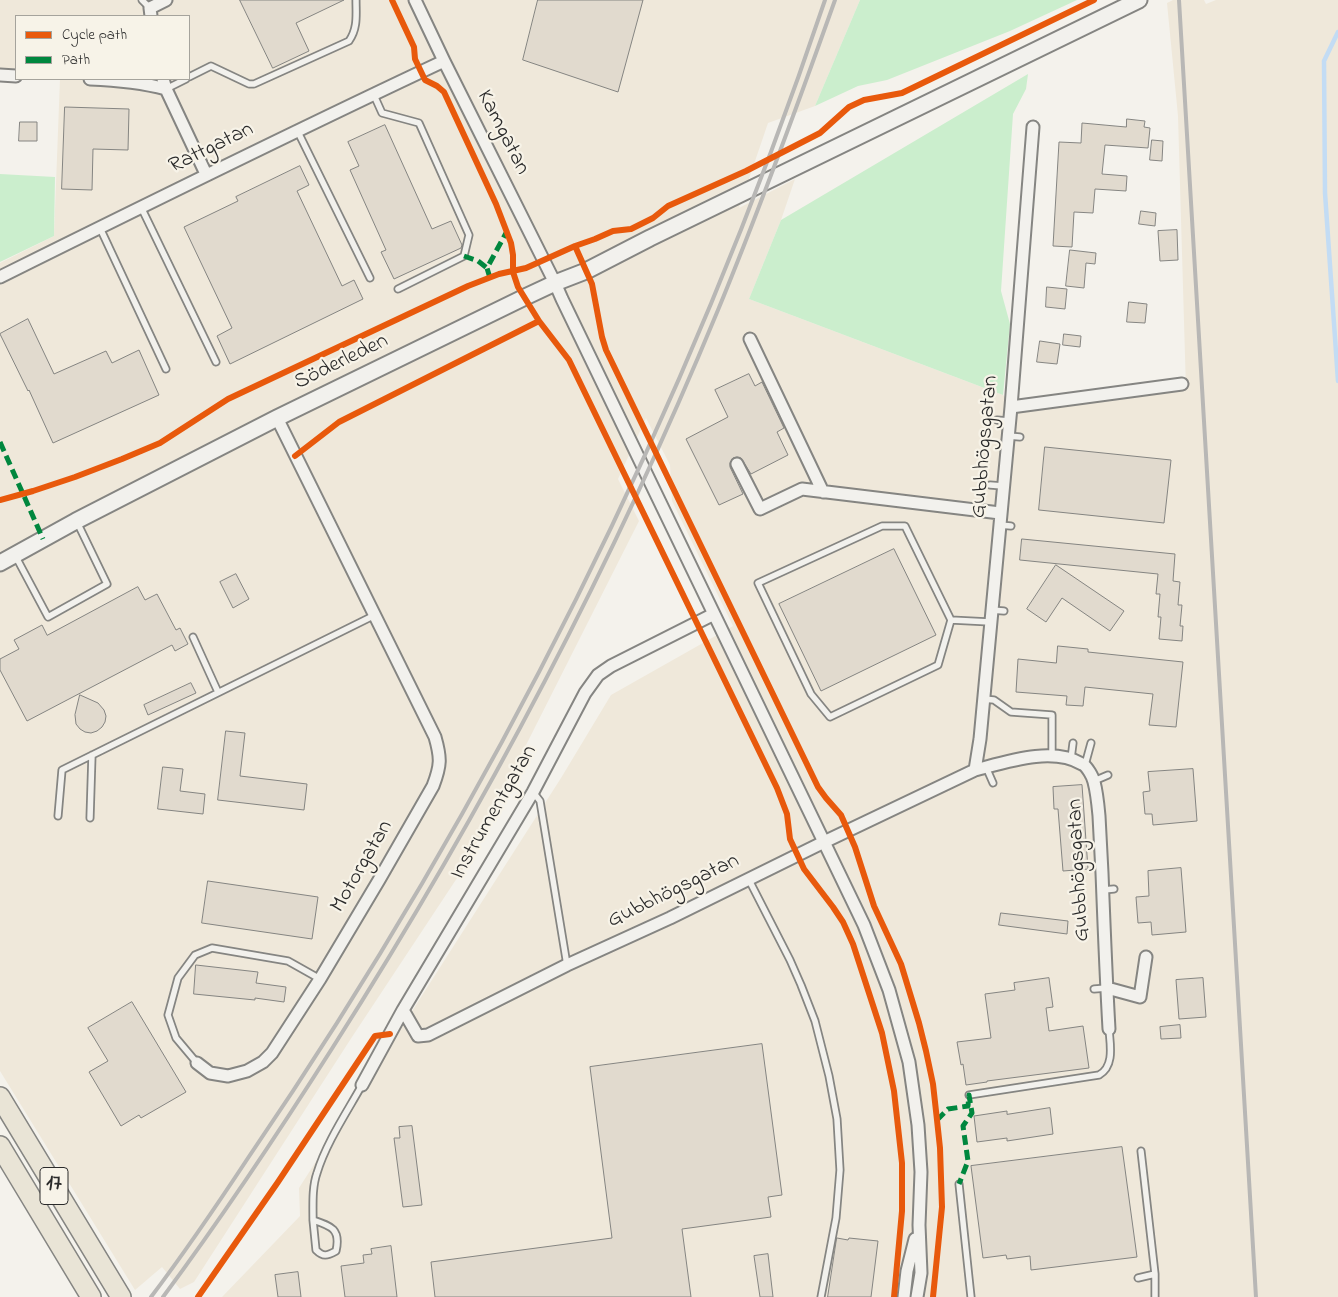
<!DOCTYPE html>
<meta charset="utf-8">
<style>
body{margin:0}
#map{position:relative;width:1338px;height:1297px;overflow:hidden;background:#f4f2ec;font-family:"Indie Flower",sans-serif}
canvas{display:block}
.legend{position:absolute;left:15px;top:15px;width:175px;height:65px;box-sizing:border-box;background:#f7f3e8;border:1px solid #a5a39c;margin:0;padding:6px 9px;list-style:none;font-size:15px;color:#2b2b2b}
.legend li{display:flex;align-items:center;gap:10px;height:25px}
.legend b{width:25px;border:1px solid #a5a39c}
</style>
<div id="map">
<canvas width="1338" height="1297"></canvas>
<ul class="legend">
<li><b style="height:6px;background:#e8590c"></b>Cycle path</li>
<li><b style="height:6px;background:#00873e"></b>Path</li>
</ul>
</div>
<script>
const c = document.querySelector('canvas').getContext('2d');
c.lineJoin = 'round';
function fill(path, color) {
  c.fillStyle = color;
  c.fill(path, 'evenodd');
}
function stroke(path, color, width, dash) {
  c.strokeStyle = color;
  c.lineWidth = width;
  c.lineCap = dash ? 'butt' : 'round';
  c.setLineDash(dash || []);
  c.stroke(path);
}
function write(font, color, halo, rows, align = 'center') {
  c.font = font + ' "Indie Flower",sans-serif';
  c.lineWidth = 4.5;
  c.setLineDash([]);
  c.textBaseline = 'middle';
  c.strokeStyle = halo;
  c.fillStyle = color;
  for (const [text, x, y, turn = 0] of rows) {
    c.save();
    c.translate(x, y);
    c.rotate((+turn || 0) * Math.PI / 180);
    c.textAlign = isNaN(turn) ? turn : align;
    if (halo) c.strokeText(text, 0, 0);
    c.fillText(text, 0, 0);
    c.restore();
  }
}
fill(new Path2D(`
 M0 0H860L815 106 768 123 739 208 795 179 781 220 749 299 1003 395 1023 411 1186 390 1178 116 1167 3 1173 0H1204L1206 4 1216 0H1338V1297H222L300 1216 299 1188 561 778 611 695 733 626 672 501 670 465 646 418 618 479 639 521 465 866 352 1037 194 1282 180 1289 162 1267 135 1290 0 1071V263L54 236 60 79H189V16H16V69L0 68Z`), '#efe8da');
fill(new Path2D(`
 M860 0H1077L1010 31 887 80 858 86 815 106Z
 M1028 74 1026 89 1013 114 1001 291 1010 324 1003 395 749 299 781 220Z
 M0 174 55 177 54 236 0 262Z`), '#cbeecd');
stroke(new Path2D(`
 M1338 32 1324 61 1325 193 1338 381`), '#c3dcf4', 4.5);
const building = new Path2D(`
 M240 0H344L296 23 309 51 273 68Z
 M538 0H643L618 92 523 60Z
 M65 107 129 109 128 150 93 149 92 190 62 189Z
 M1127 119 1145 121 1144 127 1150 128 1148 148 1105 145 1102 174 1127 176 1126 191 1095 189 1093 213 1074 212 1072 247 1053 246 1059 142 1081 143 1082 123 1126 127Z
 M20 122H37V141H19Z
 M385 125 432 229 451 221 462 245 461 248 394 279 381 252 386 250 350 170 359 166 348 142Z
 M1152 140 1163 141 1162 161 1150 160Z
 M300 166 309 185 297 191 342 286 354 280 363 299 230 364 217 336 232 328 184 227 238 201 236 197Z
 M1141 211 1156 213 1155 226 1139 224Z
 M1177 230 1178 260 1160 261 1158 231Z
 M1070 250 1096 253 1095 264 1086 263 1084 288 1066 286Z
 M1047 287 1067 289 1065 309 1046 307Z
 M1129 302 1147 304 1145 323 1127 322Z
 M28 319 54 374 106 351 112 363 139 350 159 395 53 443 29 390 28 391 0 334Z
 M1064 334 1081 336 1080 347 1063 345Z
 M1040 341 1060 344 1057 364 1037 362Z
 M749 374 755 386 762 382 784 428 777 432 788 455 751 474 741 458 737 457 733 458 730 463V467L743 494 719 505 686 439 728 417 715 390Z
 M1045 447 1171 460 1164 523 1039 510Z
 M1022 539 1175 554 1173 581 1180 582 1178 605H1182L1180 626H1183L1182 641 1159 639 1161 617H1158L1160 594H1156L1158 574 1020 560Z
 M894 549 936 635 821 691 779 604Z
 M1056 565 1124 611 1110 631 1062 598 1046 622 1027 609Z
 M236 574 249 599 233 608 220 582Z
 M138 587 145 600 157 594 176 630 180 628 188 644 175 651 172 645 27 721 0 670V659L19 649 14 640 42 625 47 635Z
 M1058 646 1088 649V652L1183 662 1176 727 1149 725 1153 694 1085 687 1083 706 1066 705 1067 696 1016 692 1018 659 1056 663Z
 M191 683 196 693 148 715 144 705Z
 M80 695 98 703 104 710 106 716 105 722 102 727 97 731 91 733 85 732 80 729 76 724 75 715Z
 M226 731 245 733 240 776 307 784 304 810 218 800Z
 M163 767 183 769 180 791 205 794 203 814 158 809Z
 M1193 769 1197 821 1153 825 1152 814H1145L1143 792 1150 791 1148 772Z
 M1082 785 1088 869 1063 871 1058 809H1054L1053 787Z
 M1181 868 1186 932 1152 935 1151 922 1138 923 1136 897 1149 896 1148 871Z
 M208 881 318 897 312 939 202 923Z
 M1001 913 1068 921 1067 934 999 925Z
 M196 965 258 972 256 983 286 987 284 1002 255 998V1000L194 994Z
 M1049 978 1053 1007 1046 1008 1049 1031 1083 1026 1089 1068 987 1081V1082L966 1085 963 1064 961 1065 957 1042 991 1038 985 994 1015 990 1014 983Z
 M1203 978 1206 1017 1179 1019 1176 980Z
 M132 1002 186 1092 141 1118 139 1115 121 1126 89 1072 108 1061 88 1028Z
 M1180 1025 1181 1038 1161 1039 1160 1027Z
 M762 1044 782 1195 768 1197 771 1217 682 1229 691 1297H435L431 1262 612 1238 590 1067Z
 M1050 1108 1053 1134 1007 1141V1138L977 1142 974 1116 1007 1111V1114Z
 M412 1126 422 1205 403 1207 394 1138H400L399 1127Z
 M1122 1147 1137 1257 1031 1270 1030 1256 1007 1259 1006 1255 983 1258 971 1166Z
 M837 1238 848 1240 849 1238 878 1241 871 1297H828Z
 M391 1246 397 1297H345L341 1266 364 1263 363 1255 372 1254 371 1249Z
 M768 1254 773 1297H760L754 1256Z
 M298 1272 301 1297H278L275 1275Z`);
fill(building, '#e1dace');
stroke(building, '#858582', 1);
const service = new Path2D(`
 M142 0 150 8
 M189 77 211 66 249 84H254L349 41C358 28 356 15 356 0
 M166 89 186 79
 M373 93 382 113 419 123 469 235 464 256 398 289
 M297 130 370 278
 M141 207 216 362
 M100 228 166 369
 M997 420 1009 421
 M1008 436 1020 437
 M990 485 1003 486
 M999 525 1011 526
 M882 526H905L951 620 938 665 830 717 811 694 758 583Z
 M16 557 48 617 107 584 77 522
 M991 610 1004 611
 M951 620 990 622
 M193 637 218 692
 M983 699 994 700 1011 712 1052 715V756
 M1071 759 1073 743
 M1085 765 1091 743
 M986 767 993 783
 M1094 781 1108 775
 M533 792 540 801 567 965
 M58 816 62 770 375 615
 M90 818 92 755
 M748 878 790 960 801 985 815 1021 829 1076 837 1119 840 1170 836 1218 821 1297
 M1103 890 1114 889
 M1094 989 1107 988
 M197 1063 176 1038 168 1015 178 978 195 955 212 948 288 961 320 979
 M969 1095 1099 1075C1115 1066 1110 1044 1109 1029
 M1141 1151 1155 1274V1297
 M959 1184 971 1297
 M313 1220 316 1250C323 1257 327 1256 336 1251 341 1229 331 1226 313 1220 313 1204 312 1187 317 1173 326 1143 347 1112 362 1085
 M1138 1278 1155 1274`);
const minor = new Path2D(`
 M415 0 444 61 555 283 562 299 824 842 864 925 889 990 909 1062 918 1125 921 1172 919 1225 921 1273 917 1297
 M151 16 150 8 166 0
 M0 75 16 76
 M90 79C117 80 140 82 166 89
 M163 79 166 89 206 174
 M0 277C147 204 295 131 444 61
 M750 339 823 492
 M1011 407 1182 384
 M737 464 760 509 802 489 1000 513
 M975 770C1006 762 1052 746 1082 764 1087 766 1093 777 1094 782 1097 793 1098 805 1099 816 1100 835 1101 854 1102 873 1104 925 1106 977 1109 1029
 M1107 988 1140 997 1146 957
 M403 1010 418 1036 428 1035 567 965 670 918 824 842 975 770 980 739 1011 407 1033 127
 M197 1063 210 1073 228 1076 247 1071 263 1062 272 1053 320 979 379 880 433 786C441 765 441 758 435 737L277 418
 M362 1085 403 1010 533 792 585 693 598 675 611 666 714 614
 M904 1297 907 1271 915 1239`);
const tertiary = new Path2D(`
 M0 563 76 521 277 418 523 298 555 283 586 271 650 238 1139 0`);
const primary = new Path2D(`
 M0 1097 121 1297
 M0 1146 91 1297`);
stroke(service, '#858582', 9);
stroke(minor, '#858582', 15);
stroke(tertiary, '#858582', 19);
stroke(primary, '#858582', 22);
stroke(service, '#f2f1ed', 5.5);
stroke(minor, '#f2f1ed', 11);
stroke(tertiary, '#f2f1ed', 15);
stroke(primary, '#e9e4d6', 19);
stroke(new Path2D(`
 M1179 0 1256 1297
 M151 1297C185 1252 217 1205 248 1158 492 801 687 410 825 0
 M163 1297C223 1216 279 1132 333 1047 482 813 612 567 718 310 760 208 798 104 835 0`), '#b8b7b5', 4);
stroke(new Path2D(`
 M464 256 478 261 487 268
 M490 278 487 268 506 233
 M0 442 43 539
 M937 1120 948 1109 968 1106 969 1095 972 1113 963 1126 968 1161 959 1184`), '#00873e', 5, [10, 5]);
stroke(new Path2D(`
 M392 0 414 47 415 59 425 80 437 86 444 92 496 204 511 243 513 255V272L518 287 539 321 569 360 777 788 787 814 790 839 804 869 833 907 843 922 853 944 882 1033 894 1091 902 1163V1211L894 1297
 M575 246 592 284 602 337 606 350 818 787 826 798 841 815 855 847 874 906 901 964 919 1023 926 1051 933 1084 937 1120 940 1148 942 1207 933 1297
 M295 456 339 422 539 321
 M0 500 33 491 75 477 122 459 160 443 228 399 468 286 499 274 526 268 575 246 595 239 613 231 631 229 653 218 668 206 746 171 820 133 849 107 864 100 902 93 1094 0
 M198 1297 278 1182 375 1036 390 1034`), '#e8590c', 6);
for (const [x, y, w] of [
 [54,1186,28]
]) {
  const box = new Path2D();
  box.roundRect(x - w / 2, y - 18.5, w, 37, 4);
  c.fillStyle = '#f7f3e8';
  c.fill(box);
  stroke(box, '#2b2b2b', 1);
}
write('bold 21px', '#2b2b2b', null, [
 ["17",54,1186]
]);
write('22px', '#2b2b2b', '#f7f3e8', [
 ["Kamgatan",502,133,63],
 ["Rattgatan",212,149,-26],
 ["Söderleden",342,363,-26],
 ["Gubbhögsgatan",986,447,-85],
 ["Instrumentgatan",495,813,-60],
 ["Motorgatan",363,867,-60],
 ["Gubbhögsgatan",1080,870,-93],
 ["Gubbhögsgatan",674,892,-26]
]);
</script>
